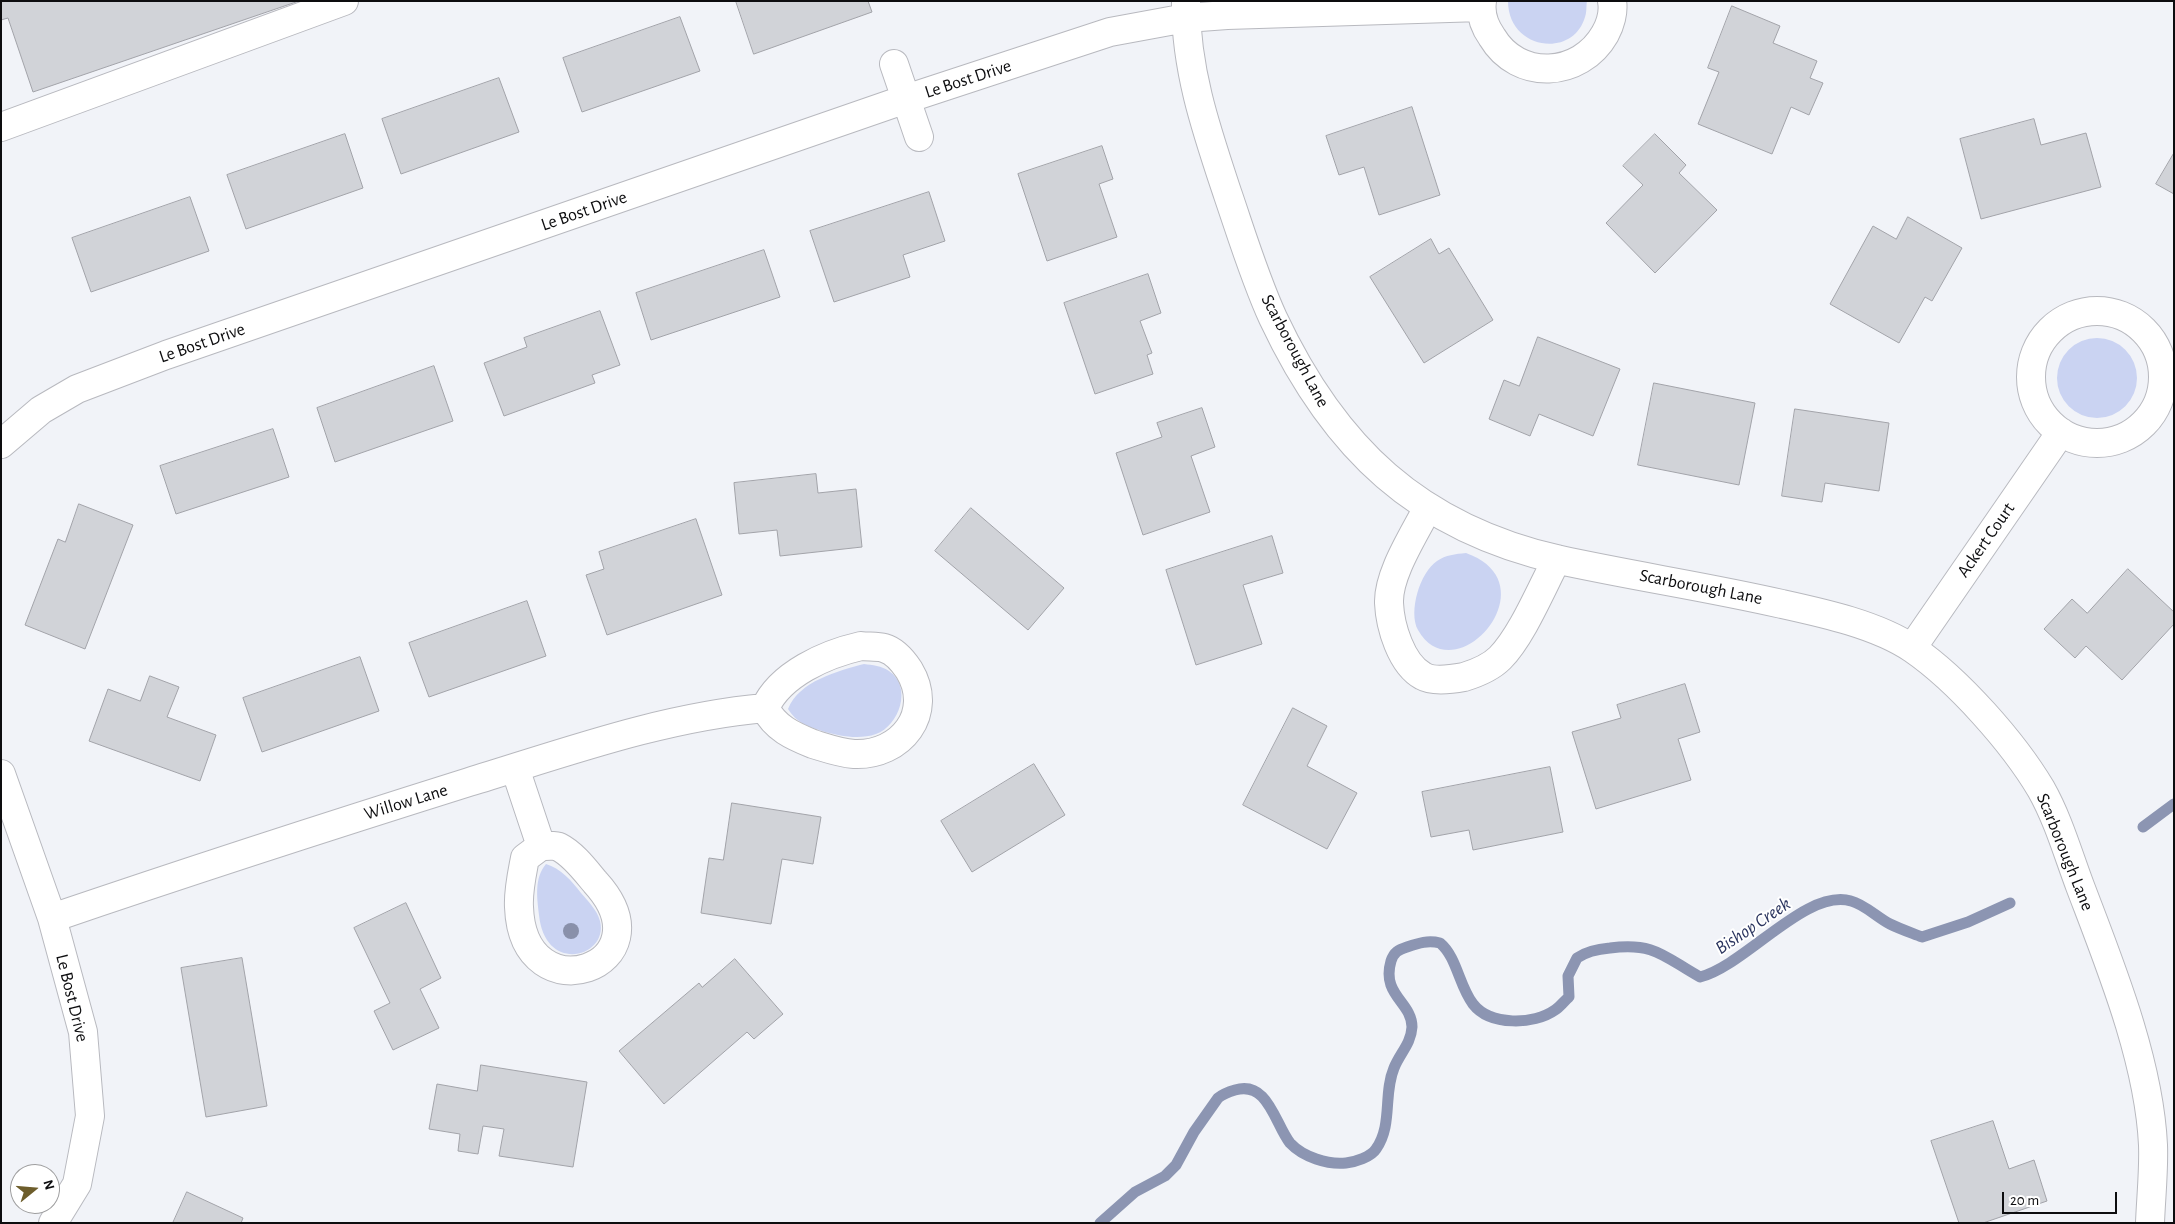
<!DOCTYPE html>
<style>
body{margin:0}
#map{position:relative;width:2175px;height:1224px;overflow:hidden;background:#f1f3f8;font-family:"Alegreya Sans",sans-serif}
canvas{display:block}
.frame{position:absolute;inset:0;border:2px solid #0d0d0f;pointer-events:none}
.north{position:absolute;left:10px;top:1164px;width:50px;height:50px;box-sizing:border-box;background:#fff;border:1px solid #9e9e9f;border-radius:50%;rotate:73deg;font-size:14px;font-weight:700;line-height:20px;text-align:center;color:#0d0d0f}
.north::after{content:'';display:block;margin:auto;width:18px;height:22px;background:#6d5d2b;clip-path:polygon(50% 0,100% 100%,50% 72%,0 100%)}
.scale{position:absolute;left:2002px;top:1192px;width:115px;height:22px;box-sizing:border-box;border:2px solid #0d0d0f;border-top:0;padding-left:6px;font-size:15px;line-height:18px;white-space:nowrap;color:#0d0d0f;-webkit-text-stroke:4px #fff;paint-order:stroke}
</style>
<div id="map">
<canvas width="2175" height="1224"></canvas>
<div class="frame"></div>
<div class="north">N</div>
<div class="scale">20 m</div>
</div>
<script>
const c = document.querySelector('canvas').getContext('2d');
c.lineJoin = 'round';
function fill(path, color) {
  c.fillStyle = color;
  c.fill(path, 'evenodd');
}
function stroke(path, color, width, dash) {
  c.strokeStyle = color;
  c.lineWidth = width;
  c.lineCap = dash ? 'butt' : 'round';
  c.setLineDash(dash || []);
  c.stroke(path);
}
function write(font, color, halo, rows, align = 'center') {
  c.font = font + ' "Alegreya Sans",sans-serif';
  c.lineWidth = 4;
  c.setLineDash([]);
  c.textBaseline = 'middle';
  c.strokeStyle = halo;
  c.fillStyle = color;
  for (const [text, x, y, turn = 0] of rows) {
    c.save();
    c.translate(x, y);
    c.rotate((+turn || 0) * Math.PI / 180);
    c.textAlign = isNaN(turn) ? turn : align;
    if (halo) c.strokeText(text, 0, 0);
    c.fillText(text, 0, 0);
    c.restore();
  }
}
fill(new Path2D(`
 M1508 1H1587C1586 6 1587 12 1585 17 1573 59 1508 50 1508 1Z
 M2057 378a40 40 0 1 1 80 0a40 40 0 1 1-80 0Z
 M1466 553C1553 584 1455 695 1418 630 1408 612 1420 572 1437 561 1446 555 1455 554 1466 553Z
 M864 664C872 665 882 666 889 671 913 687 899 726 876 734 859 740 839 736 822 731 807 726 797 723 788 709 799 681 838 671 864 664Z
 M546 864C560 868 572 881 581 893 588 901 597 910 600 921 609 957 545 975 539 915 537 898 534 878 546 864Z`), '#cad3f2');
stroke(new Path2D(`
 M2143 827 2174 804
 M1100 1223 1135 1192 1165 1176 1176 1165 1194 1132 1218 1098C1223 1094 1228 1092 1235 1090 1268 1080 1275 1124 1290 1143 1303 1157 1328 1165 1346 1163 1355 1162 1371 1157 1376 1149 1393 1125 1383 1094 1394 1068 1400 1053 1411 1044 1412 1027 1412 1002 1381 995 1391 961 1394 952 1398 950 1407 947 1419 943 1428 940 1440 943 1457 957 1459 986 1473 1004 1490 1026 1534 1025 1555 1010 1560 1007 1564 1001 1569 997L1568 976 1577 958C1587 951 1598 949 1610 948 1655 942 1664 957 1700 977 1746 965 1806 888 1851 901 1864 904 1878 918 1890 924 1900 929 1912 933 1922 937L1968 922 2010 903`), '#8c95b2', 11);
const building = new Path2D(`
 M1 1H299L33 92 8 18 1 20Z
 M736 1H868L872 12 754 54Z
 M1732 6 1780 26 1773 43 1817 61 1810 78 1823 83 1809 115 1791 107 1772 154 1698 124 1719 72 1708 68Z
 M680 17 700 71 582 112 563 58Z
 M499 78 519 132 401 174 382 119Z
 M1412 107 1440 195 1379 215 1364 167 1339 175 1326 136Z
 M2034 119 2041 145 2086 133 2101 187 1981 219 1960 139Z
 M345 134 363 188 246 229 227 175Z
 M1655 134 1686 165 1679 173 1717 210 1655 273 1606 223 1643 185 1623 166Z
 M1102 146 1113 179 1099 184 1117 237 1047 261 1018 174Z
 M2174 153V194L2156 184Z
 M929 192 945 241 903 255 910 277 834 302 810 231Z
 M190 197 209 251 91 292 72 238Z
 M1908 217 1962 248 1932 301 1925 297 1899 343 1830 304 1873 226 1896 239Z
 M1431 239 1439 254 1449 248 1493 320 1424 363 1370 277Z
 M764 250 780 297 651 340 636 293Z
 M1148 274 1161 313 1140 321 1152 353 1147 355 1153 374 1095 394 1064 303Z
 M600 311 620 365 592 375 595 383 504 416 484 363 527 347 524 338Z
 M1538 337 1620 369 1593 436 1539 414 1530 436 1489 419 1504 380 1519 386Z
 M434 366 453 421 335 462 317 408Z
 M1654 383 1755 403 1739 485 1638 465Z
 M1202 408 1215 447 1191 456 1210 512 1143 535 1116 453 1162 437 1157 423Z
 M1795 409 1889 423 1879 491 1825 483 1822 502 1782 496Z
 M273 429 289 477 176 514 160 466Z
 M816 474 818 493 856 489 862 547 780 556 777 530 739 534 734 483Z
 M79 504 133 525 85 649 25 625 58 539 65 542Z
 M971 508 1064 588 1028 630 935 551Z
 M696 519 722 595 607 635 586 575 604 569 599 552Z
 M1272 536 1283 573 1243 585 1262 644 1196 665 1166 570Z
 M2128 569 2174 612V624L2122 680 2086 646 2075 658 2044 629 2072 599 2087 613Z
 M527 601 546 656 429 697 409 643Z
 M360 657 379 711 262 752 243 698Z
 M150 676 179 687 167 717 216 735 200 781 89 741 108 689 140 701Z
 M1685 684 1700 732 1678 739 1691 780 1596 809 1572 732 1621 718 1617 705Z
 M1293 708 1327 726 1307 766 1357 793 1327 849 1243 805Z
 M1034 764 1065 815 972 872 941 821Z
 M1550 767 1563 832 1473 850 1469 830 1431 837 1422 792Z
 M732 803 821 817 813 864 782 859 771 924 701 913 709 858 723 860Z
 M406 903 441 978 420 989 439 1028 393 1050 374 1011 390 1003 354 928Z
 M242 958 267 1106 206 1117 181 968Z
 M735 959 783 1014 754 1039 747 1032 664 1104 619 1051 699 983 702 987Z
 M481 1065 587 1082 573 1167 499 1156 504 1129 483 1126 478 1154 458 1151 460 1134 429 1129 437 1084 477 1091Z
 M1993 1121 2009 1169 2034 1160 2047 1201 1983 1223H1959L1931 1141Z
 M187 1192 243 1218 241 1223H173Z`);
fill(building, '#d1d3d8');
stroke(building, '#a2a3a9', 1);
const minor = new Path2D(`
 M1186 1C1185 69 1207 132 1228 195 1242 236 1255 279 1273 318 1334 448 1418 528 1560 560 1633 576 1708 587 1782 604 1823 613 1878 625 1913 649 1958 680 2013 742 2041 789 2058 819 2068 854 2080 886 2110 965 2149 1060 2153 1145 2154 1170 2151 1197 2150 1223
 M1482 1C1480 14 1485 27 1492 37 1518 81 1580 78 1605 34 1610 25 1614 12 1612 1
 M894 64 919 137
 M1 127 344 1
 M2031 377a66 66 0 1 1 132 0a66 66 0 1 1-132 0Z
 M1 444 41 410 77 389 166 355 906 99 1110 32 1186 18 1227 15 1481 7
 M1427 509C1414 535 1388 574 1389 603 1390 626 1401 664 1423 676 1433 682 1453 679 1464 677 1477 673 1490 668 1500 658 1522 636 1542 587 1557 559
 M861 646C868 647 877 646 884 648 895 651 903 661 909 670 935 713 901 756 854 754 840 753 826 748 813 744 793 736 775 728 765 708 780 674 826 654 861 646Z
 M1912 648 2061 432
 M515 768 541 846
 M1 774 52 918 83 1032 90 1116 77 1184 53 1223
 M541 846C546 846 555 845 559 847 573 854 585 870 595 882 672 966 523 1018 519 907 518 891 522 874 525 858Z
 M52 918C190 871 329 826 469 782 567 752 663 717 765 708`);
stroke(minor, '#b8b9bf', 30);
stroke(minor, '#fff', 28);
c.fillStyle = '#8990aa';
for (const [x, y] of [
 [571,931]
]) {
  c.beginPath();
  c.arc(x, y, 8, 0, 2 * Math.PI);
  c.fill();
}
write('18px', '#0d0d0f', '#fff', [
 ["Le Bost Drive",968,79,-18],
 ["Le Bost Drive",584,211,-19],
 ["Le Bost Drive",202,343,-19],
 ["Scarborough Lane",1295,351,62],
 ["Ackert Court",1986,540,-55],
 ["Scarborough Lane",1701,587,11],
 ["Willow Lane",406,802,-17],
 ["Scarborough Lane",2065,852,68],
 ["Le Bost Drive",72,998,76]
]);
write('italic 19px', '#2a345e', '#fff', [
 ["Bishop Creek",1753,926,-34]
]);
</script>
